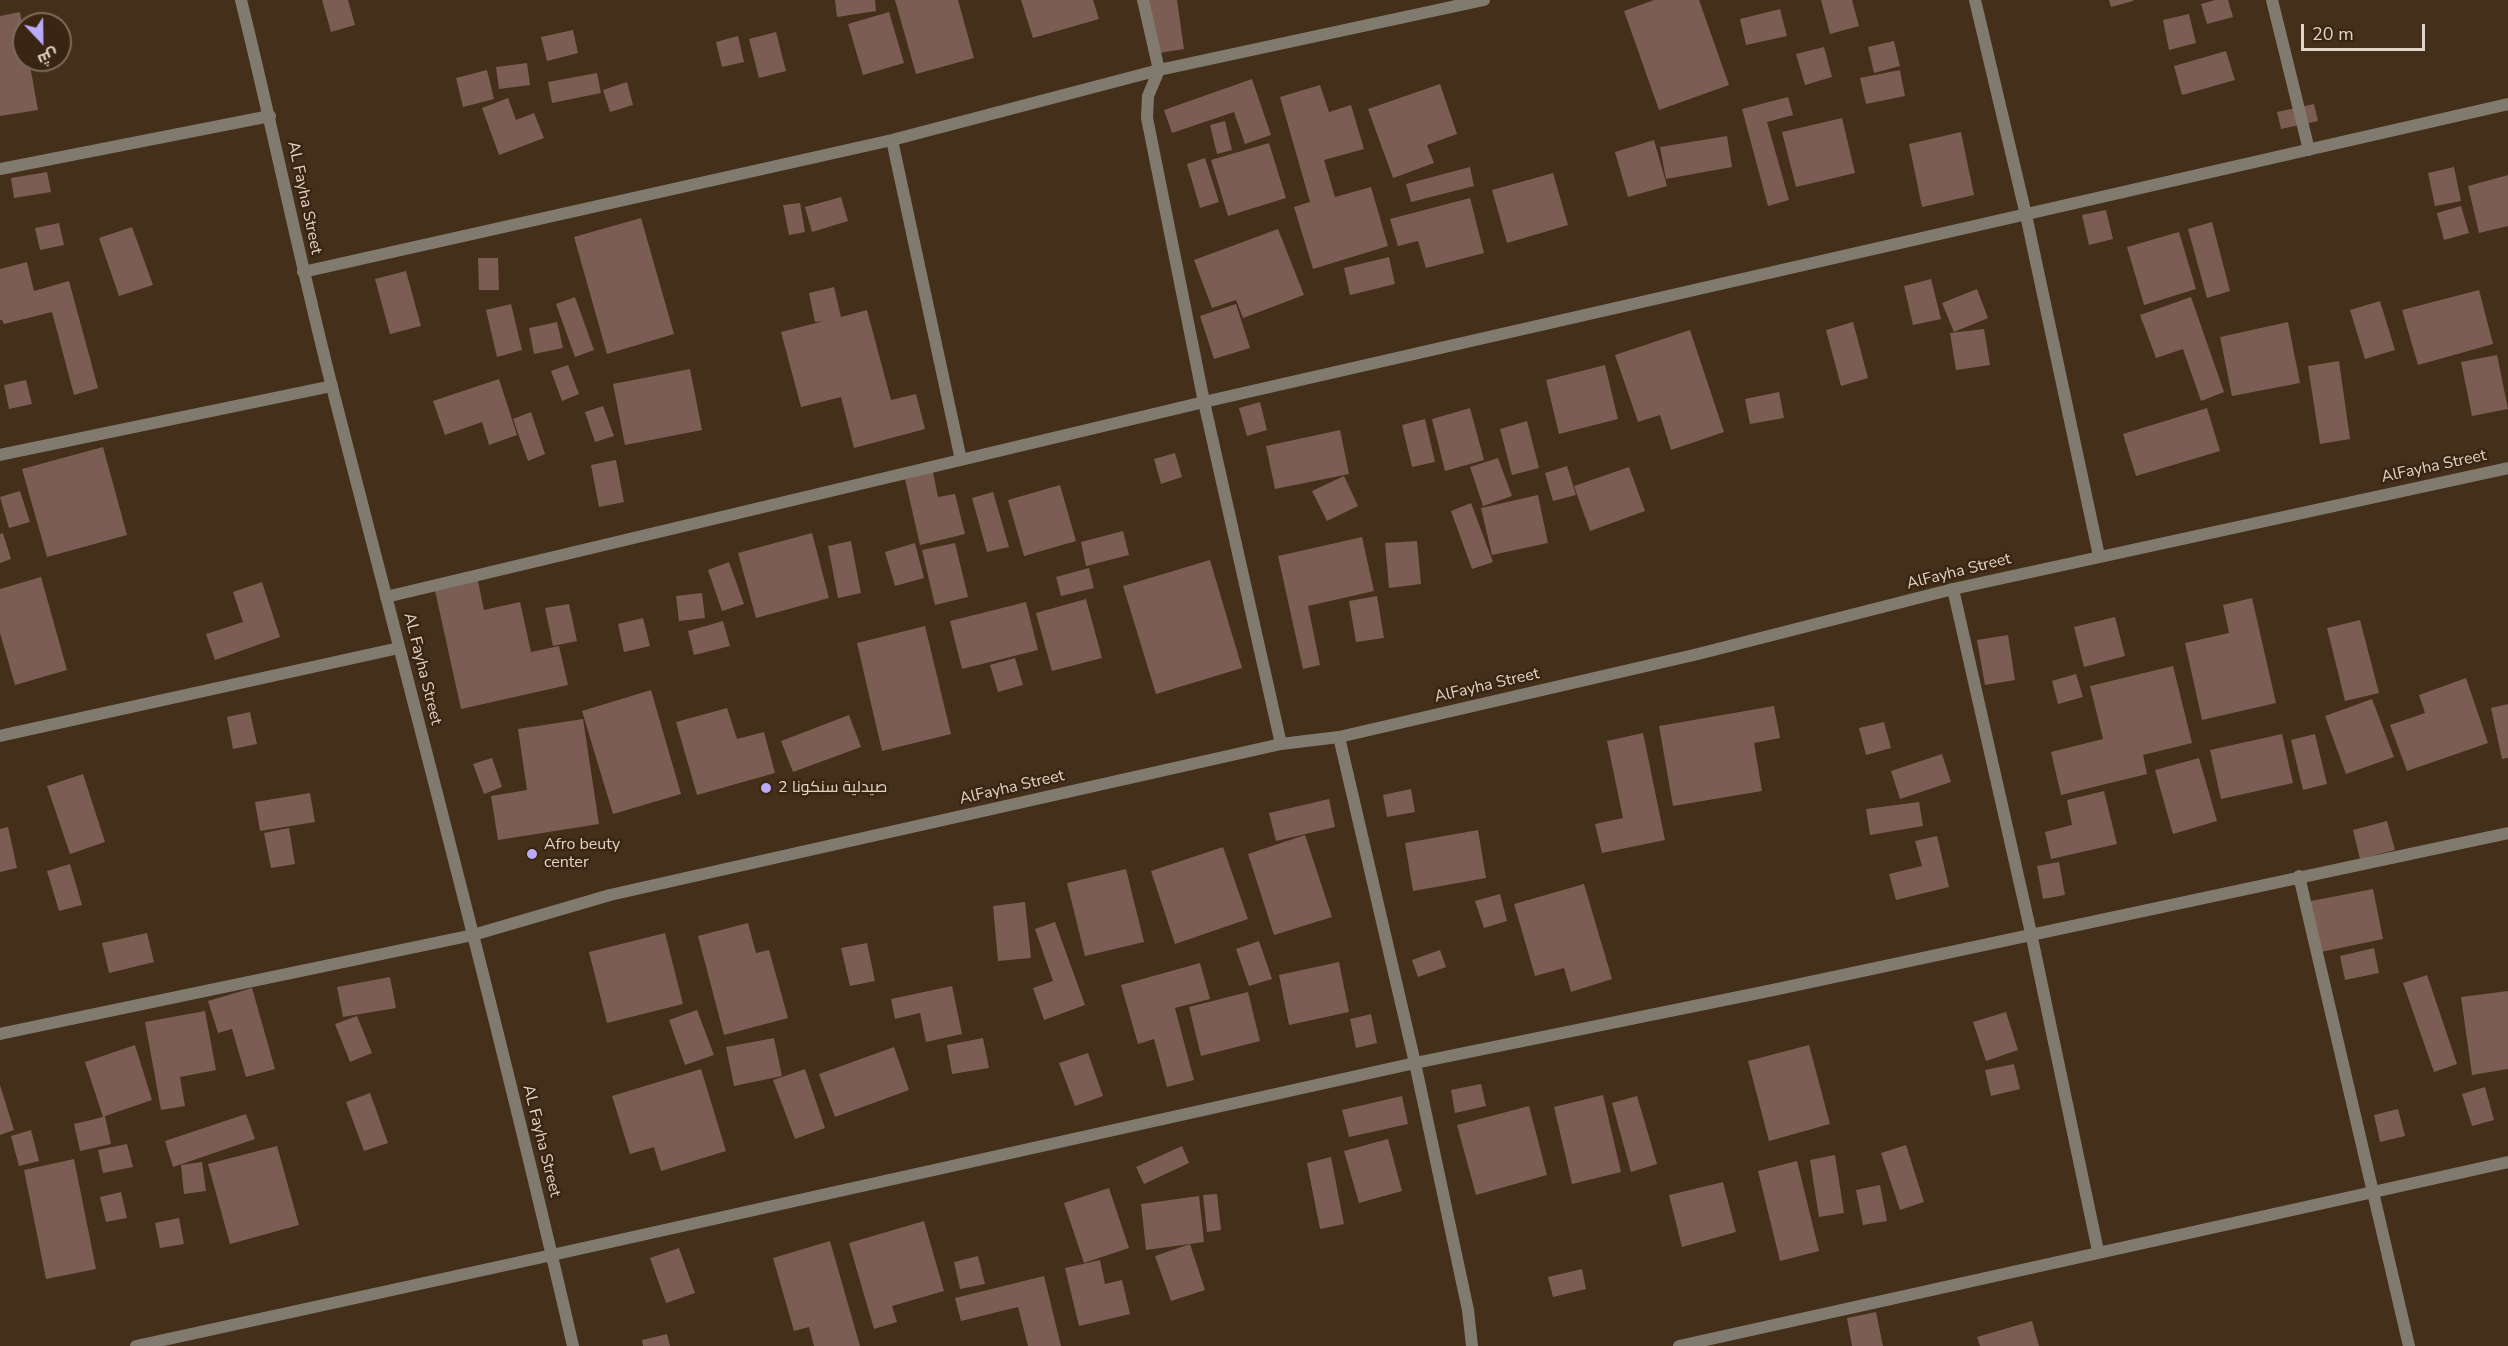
<!DOCTYPE html>
<meta charset="utf-8">
<style>
body{margin:0}
#map{position:relative;width:2508px;height:1346px;overflow:hidden;background:#442f1b;font-family:"Nunito Sans",Cairo,sans-serif}
canvas{display:block}
.north{position:absolute;left:12px;top:12px;width:60px;height:60px;box-sizing:border-box;background:#392511;border:2px solid #7c6b5a;border-radius:50%;rotate:158deg;font-size:16px;font-weight:700;line-height:24px;text-align:center;color:#e1d3c7}
.north::after{content:'';display:block;margin:auto;width:21px;height:27px;background:#b9abf7;clip-path:polygon(50% 0,100% 100%,50% 72%,0 100%)}
.scale{position:absolute;left:2301px;top:24px;width:124px;height:27px;box-sizing:border-box;border:3px solid #e1d3c7;border-top:0;padding-left:8px;font-size:18px;line-height:21px;white-space:nowrap;color:#e1d3c7;-webkit-text-stroke:4px #392511;paint-order:stroke}
</style>
<div id="map">
<canvas width="2508" height="1346"></canvas>
<div class="north">ش</div>
<div class="scale">20 m</div>
</div>
<script>
const c = document.querySelector('canvas').getContext('2d');
c.lineJoin = 'round';
function fill(path, color) {
  c.fillStyle = color;
  c.fill(path, 'evenodd');
}
function stroke(path, color, width, dash) {
  c.strokeStyle = color;
  c.lineWidth = width;
  c.lineCap = dash ? 'butt' : 'round';
  c.setLineDash(dash || []);
  c.stroke(path);
}
function write(font, color, halo, rows, align = 'center') {
  c.font = font + ' "Nunito Sans",Cairo,sans-serif';
  c.lineWidth = 5;
  c.setLineDash([]);
  c.textBaseline = 'middle';
  c.strokeStyle = halo;
  c.fillStyle = color;
  for (const [text, x, y, turn = 0] of rows) {
    c.save();
    c.translate(x, y);
    c.rotate((+turn || 0) * Math.PI / 180);
    c.textAlign = isNaN(turn) ? turn : align;
    if (halo) c.strokeText(text, 0, 0);
    c.fillText(text, 0, 0);
    c.restore();
  }
}
fill(new Path2D(`
 M322 0H348L355 25 331 32Z
 M835 0H875L876 11 837 17Z
 M895 0H958L974 58 916 74Z
 M1021 0H1093L1099 19 1033 38Z
 M1145 0H1177L1184 49 1153 54Z
 M1654 0H1699L1729 85 1659 110 1624 11Z
 M1821 0H1852L1859 26 1830 34Z
 M2109 0H2133V1L2111 7Z
 M2215 0H2228L2233 17 2207 24 2201 4Z
 M1780 9 1787 36 1746 45 1740 19Z
 M20 12 24 34V60H29L38 110 0 116V16Z
 M889 12 904 63 863 75 848 24Z
 M2189 14 2196 43 2169 50 2163 20Z
 M573 30 578 53 547 61 541 37Z
 M776 32 786 71 759 78 749 39Z
 M738 36 744 62 722 67 716 42Z
 M1894 41 1900 66 1874 73 1868 47Z
 M1824 47 1832 77 1805 85 1796 54Z
 M2226 51 2235 80 2182 95 2174 66Z
 M527 63 530 85 499 89 496 67Z
 M487 70 494 99 463 107 456 78Z
 M1900 70 1905 96 1866 104 1860 78Z
 M597 73 601 93 552 103 548 82Z
 M1252 79 1271 135 1245 144 1234 112 1172 133 1164 110Z
 M627 82 633 105 610 112 603 90Z
 M1440 84 1457 134 1427 145 1434 163 1393 178 1368 109Z
 M1320 85 1329 112 1351 105 1364 149 1324 160 1335 197 1371 187 1388 246 1313 269 1294 207 1310 202 1280 97Z
 M1788 97 1793 115 1767 122 1789 200 1768 206 1742 109Z
 M508 98 516 120 534 113 544 138 499 155 482 108Z
 M2314 104 2318 121 2281 129 2277 112Z
 M1842 118 1855 173 1796 187 1782 132Z
 M1225 121 1232 150 1217 154 1210 125Z
 M1961 132 1974 195 1922 207 1909 144Z
 M1727 136 1732 167 1666 179 1660 147Z
 M1654 140 1667 186 1628 197 1615 152Z
 M1269 143 1286 198 1228 216 1211 160Z
 M1205 158 1219 202 1200 208 1187 164Z
 M1470 167 1474 186 1411 202 1406 184Z
 M2454 167 2461 201 2435 206 2428 173Z
 M47 172 51 192 14 198 11 178Z
 M1553 173 1568 225 1507 243 1492 190Z
 M2508 175V226L2479 233 2468 186Z
 M841 197 848 221 812 232 805 207Z
 M1470 198 1484 253 1426 268 1418 241 1398 246 1390 219Z
 M800 203 805 232 789 235 783 205Z
 M2461 206 2469 233 2444 240 2437 213Z
 M2106 210 2113 239 2089 245 2082 215Z
 M641 218 674 334 607 354 574 237Z
 M2212 222 2230 291 2207 298 2188 229Z
 M59 223 64 245 40 250 35 228Z
 M132 227 153 285 119 296 99 238Z
 M1278 229 1304 295 1243 318 1236 300 1212 308 1194 260Z
 M2179 232 2196 289 2144 305 2127 247Z
 M1389 257 1395 284 1350 295 1344 268Z
 M478 258H498L499 290H479Z
 M27 262 34 291 69 281 98 388 74 395 52 312 4 324 2 320H0V269Z
 M406 271 421 326 390 334 375 279Z
 M1931 279 1941 319 1913 325 1904 286Z
 M834 287 841 317 867 310 891 400 916 394 925 429 854 448 841 397 801 407 781 332 824 321 815 322 809 293Z
 M1977 289 1988 318 1954 332 1942 303Z
 M2479 290 2493 344 2418 365 2402 310Z
 M575 297 594 350 575 357 556 304Z
 M2191 297 2224 392 2201 401 2183 349 2156 358 2140 315Z
 M2380 301 2395 350 2365 359 2350 310Z
 M511 304 522 350 497 357 486 310Z
 M1236 304 1250 348 1214 359 1200 316Z
 M557 322 563 348 534 354 529 328Z
 M1853 322 1868 378 1841 386 1826 330Z
 M2288 322 2300 383 2232 396 2220 337Z
 M1984 329 1990 365 1956 370 1950 333Z
 M1690 330 1724 432 1671 450 1660 415 1638 422 1615 355Z
 M2497 355 2508 409 2472 416 2461 362Z
 M2339 361 2350 439 2320 444 2308 366Z
 M568 365 579 394 562 401 551 371Z
 M1605 365 1618 419 1559 434 1546 380Z
 M690 369 702 430 625 445 613 384Z
 M499 379 517 435 489 445 482 422 445 435 433 401Z
 M26 380 32 404 9 409 4 385Z
 M1779 392 1784 418 1750 424 1745 399Z
 M1260 402 1267 430 1247 436 1239 408Z
 M603 406 614 436 595 442 585 412Z
 M1470 408 1484 460 1445 471 1432 419Z
 M2207 408 2220 451 2136 476 2123 434Z
 M531 412 545 454 528 461 513 419Z
 M1425 419 1435 462 1412 467 1402 425Z
 M1527 421 1539 468 1512 475 1500 429Z
 M1340 430 1349 474 1275 489 1266 446Z
 M103 447 127 535 47 557 22 469Z
 M1175 453 1182 477 1161 484 1154 459Z
 M1498 458 1512 496 1483 506 1470 467Z
 M616 460 624 502 599 507 591 465Z
 M1567 466 1576 495 1553 501 1545 473Z
 M1629 467 1645 511 1590 531 1574 486Z
 M933 472 938 497 955 494 965 534 920 545 905 479Z
 M1344 476 1358 506 1327 521 1312 491Z
 M1060 485 1076 541 1024 556 1008 500Z
 M20 491 30 522 9 528 0 497Z
 M993 492 1009 547 987 552 972 498Z
 M1538 495 1548 543 1492 555 1481 508Z
 M1471 503 1493 562 1472 569 1451 511Z
 M1123 531 1129 555 1086 566 1081 542Z
 M3 533 11 559 0 563V534Z
 M812 533 829 598 756 618 738 553Z
 M1362 537 1374 591 1308 606 1320 665 1303 669 1278 556Z
 M851 541 861 593 838 598 828 546Z
 M1417 541 1421 584 1389 588 1385 543Z
 M915 543 924 578 895 586 885 552Z
 M955 543 968 597 935 605 922 550Z
 M1210 560 1242 668 1156 694 1123 586Z
 M729 562 744 604 722 611 708 570Z
 M1089 568 1094 588 1061 596 1056 577Z
 M41 577 67 670 15 685 0 633V589Z
 M477 577 484 610 520 602 531 652 559 646 568 685 461 709 434 586Z
 M262 582 280 637 215 660 206 634 243 622 233 592Z
 M702 593 705 618 679 621 676 596Z
 M1377 596 1384 638 1356 642 1349 601Z
 M2252 598 2276 703 2202 720 2185 643 2229 633 2223 605Z
 M1086 599 1102 658 1052 671 1036 613Z
 M1026 602 1038 650 962 669 950 621Z
 M569 604 577 641 553 646 545 608Z
 M2115 617 2125 656 2084 667 2074 627Z
 M643 618 650 646 624 652 618 624Z
 M2360 620 2379 693 2345 701 2327 628Z
 M723 621 730 646 694 655 688 631Z
 M925 626 951 734 882 751 857 643Z
 M2008 635 2015 680 1985 685 1977 640Z
 M1015 658 1023 685 998 692 990 665Z
 M2173 666 2192 743 2143 755 2147 774 2061 795 2051 752 2103 739 2090 686Z
 M2076 674 2083 697 2058 704 2052 681Z
 M2466 678 2488 743 2407 771 2390 725 2425 713 2419 695Z
 M651 690 681 794 613 814 582 711Z
 M2372 699 2394 757 2346 774 2325 716Z
 M2508 704V758L2502 759 2491 708Z
 M1774 706 1780 738 1754 743 1762 791 1673 806 1659 726Z
 M727 708 737 739 764 732 775 773 697 795 676 722Z
 M250 712 257 744 233 749 227 717Z
 M849 715 861 747 793 772 781 741Z
 M583 719 599 824 498 840 491 796 527 790 518 729Z
 M1884 722 1891 748 1866 755 1859 728Z
 M1643 733 1665 840 1602 853 1595 824 1623 818 1607 741Z
 M2282 734 2293 783 2221 799 2210 750Z
 M2315 734 2327 784 2303 790 2291 740Z
 M1942 754 1951 782 1900 799 1891 771Z
 M492 758 502 787 484 794 473 764Z
 M2199 758 2217 821 2173 834 2155 770Z
 M83 774 105 842 70 854 47 786Z
 M1411 789 1415 812 1387 817 1383 795Z
 M2104 791 2117 844 2051 859 2045 832 2072 825 2067 800Z
 M310 793 315 822 260 831 255 802Z
 M1329 799 1335 827 1276 841 1269 813Z
 M1919 802 1923 826 1870 835 1866 809Z
 M2387 821 2395 850 2360 859 2353 830Z
 M8 827 17 868 0 872V829Z
 M289 828 295 864 271 868 264 833Z
 M1478 830 1486 878 1413 891 1405 843Z
 M1305 835 1332 917 1274 935 1248 854Z
 M1937 836 1949 887 1896 900 1889 874 1922 866 1915 841Z
 M1223 847 1248 919 1175 944 1151 871Z
 M2059 862 2065 895 2043 899 2037 866Z
 M70 864 82 905 59 911 47 871Z
 M1126 869 1144 942 1085 956 1067 883Z
 M1584 884 1612 979 1571 992 1564 968 1535 976 1514 904Z
 M2373 889 2383 939 2316 953 2306 902Z
 M1500 894 1507 921 1484 928 1475 901Z
 M1025 902 1031 958 998 961 993 906Z
 M1055 922 1085 1005 1044 1020 1033 988 1053 981 1035 929Z
 M748 923 756 953 769 950 788 1018 724 1035 698 936Z
 M147 933 154 962 109 973 102 943Z
 M665 933 683 1004 607 1023 589 952Z
 M1259 941 1272 979 1249 986 1236 949Z
 M867 943 875 981 850 986 841 948Z
 M2374 948 2379 973 2345 980 2340 956Z
 M1440 950 1446 967 1418 977 1412 960Z
 M1339 962 1349 1012 1289 1025 1279 975Z
 M1200 963 1210 999 1175 1008 1194 1080 1167 1087 1154 1039 1138 1044 1121 985Z
 M2427 975 2457 1064 2434 1072 2403 983Z
 M390 977 396 1008 343 1017 337 987Z
 M952 986 962 1034 926 1042 920 1013 895 1019 891 999Z
 M252 988 275 1069 246 1077 232 1029 218 1033 208 1001Z
 M2508 991V1069L2472 1075 2461 997Z
 M1248 992 1260 1041 1201 1056 1189 1007Z
 M697 1010 714 1055 685 1065 669 1020Z
 M205 1011 216 1070 180 1077 185 1106 161 1110 145 1022Z
 M2006 1012 2018 1050 1986 1061 1973 1022Z
 M1371 1014 1377 1043 1356 1048 1350 1019Z
 M357 1016 372 1053 350 1062 335 1024Z
 M774 1038 782 1076 734 1086 726 1047Z
 M983 1038 989 1068 952 1074 947 1045Z
 M135 1045 152 1100 105 1116 111 1144 80 1151 74 1124 103 1117 85 1062Z
 M1809 1045 1830 1124 1769 1141 1748 1061Z
 M894 1047 909 1090 835 1117 819 1074Z
 M1088 1053 1103 1096 1075 1106 1059 1063Z
 M2014 1064 2020 1089 1991 1096 1985 1070Z
 M701 1069 726 1151 661 1171 654 1147 630 1154 612 1096Z
 M805 1069 825 1128 795 1139 773 1080Z
 M1481 1084 1486 1106 1455 1113 1451 1090Z
 M0 1085 14 1130 0 1135Z
 M2485 1087 2494 1120 2472 1126 2462 1094Z
 M370 1093 388 1143 364 1151 346 1102Z
 M1603 1095 1621 1172 1572 1184 1554 1107Z
 M1402 1096 1408 1124 1349 1137 1342 1110Z
 M1637 1096 1657 1164 1631 1172 1612 1103Z
 M1529 1106 1547 1175 1476 1195 1457 1125Z
 M2398 1109 2405 1136 2380 1142 2374 1115Z
 M246 1114 255 1139 173 1167 165 1141Z
 M31 1130 39 1161 19 1166 11 1136Z
 M1388 1139 1402 1191 1359 1203 1344 1151Z
 M127 1144 133 1167 103 1173 98 1150Z
 M1906 1145 1924 1202 1900 1210 1881 1153Z
 M277 1146 299 1225 230 1244 208 1164Z
 M1182 1146 1189 1163 1144 1184 1136 1167Z
 M1835 1155 1844 1213 1819 1217 1810 1160Z
 M1331 1157 1344 1224 1320 1229 1307 1163Z
 M74 1159 96 1269 46 1279 24 1170Z
 M1797 1161 1819 1251 1780 1261 1758 1171Z
 M202 1162 206 1191 184 1194 181 1165Z
 M1723 1182 1736 1232 1682 1247 1669 1195Z
 M1880 1185 1887 1221 1863 1225 1856 1190Z
 M1109 1188 1129 1248 1084 1263 1064 1203Z
 M121 1192 127 1218 106 1222 100 1197Z
 M1217 1194 1221 1230 1207 1232 1203 1195Z
 M1199 1196 1204 1242 1146 1250 1141 1204Z
 M179 1218 184 1244 160 1248 155 1223Z
 M924 1221 944 1291 892 1306 897 1322 874 1329 849 1243Z
 M830 1241 860 1346H814L809 1327 794 1331 773 1258Z
 M1190 1244 1205 1290 1171 1301 1155 1256Z
 M679 1248 695 1293 666 1303 650 1258Z
 M978 1256 985 1284 960 1289 954 1262Z
 M1100 1260 1105 1284 1122 1280 1130 1314 1079 1326 1065 1268Z
 M1582 1269 1586 1289 1553 1297 1548 1277Z
 M1044 1276 1061 1346H1028L1018 1307 961 1321 955 1298Z
 M1876 1312 1883 1346H1852L1847 1318Z
 M2032 1321 2039 1346H1980L1977 1337Z
 M667 1334 670 1346H643L642 1340Z`), '#7c5d53');
stroke(new Path2D(`
 M1143 0 1159 70 1148 96 1147 118 1204 402 1281 744
 M2272 0 2309 150
 M892 140 961 460
 M0 169 270 116
 M303 272 892 140 1159 70 1484 0
 M0 455 332 386
 M1953 589 2031 933 2098 1251
 M386 597 1204 402 2508 104
 M0 736 399 648
 M1339 737 1415 1063 1468 1310 1472 1346
 M2299 876 2409 1346
 M0 1034 473 935
 M552 1255 1415 1063 1773 990 2508 833
 M1679 1346 2508 1162`), '#807b6e', 12);
stroke(new Path2D(`
 M241 0C273 129 299 258 332 387 414 706 499 1025 573 1346
 M1975 0 2026 215 2099 556
 M473 935 610 895 1281 744 1339 737 1698 654 1953 589 2508 468
 M136 1346 552 1255`), '#807b6e', 12);
for (const [x, y, r, color] of [
 [766,788,6,"#b9abf7"],
 [532,854,6,"#b9abf7"]
]) {
  const dot = new Path2D();
  dot.arc(x, y, r, 0, 2 * Math.PI);
  c.fillStyle = color;
  c.fill(dot);
  stroke(dot, '#392511', 2);
}
write('16px', '#e1d3c7', '#392511', [
 ["AL Fayha Street",304,198,78],
 ["AlFayha Street",2434,467,-12],
 ["AlFayha Street",1959,572,-14],
 ["AL Fayha Street",422,669,76],
 ["AlFayha Street",1487,686,-13],
 ["AlFayha Street",1012,788,-13],
 ["AL Fayha Street",541,1141,76]
]);
write('16px', '#e1d3c7', '#392511', [
 ["صيدلية سنكونا 2",778,788],
 ["Afro beuty",544,845],
 ["center",544,863]
], 'left');
</script>
